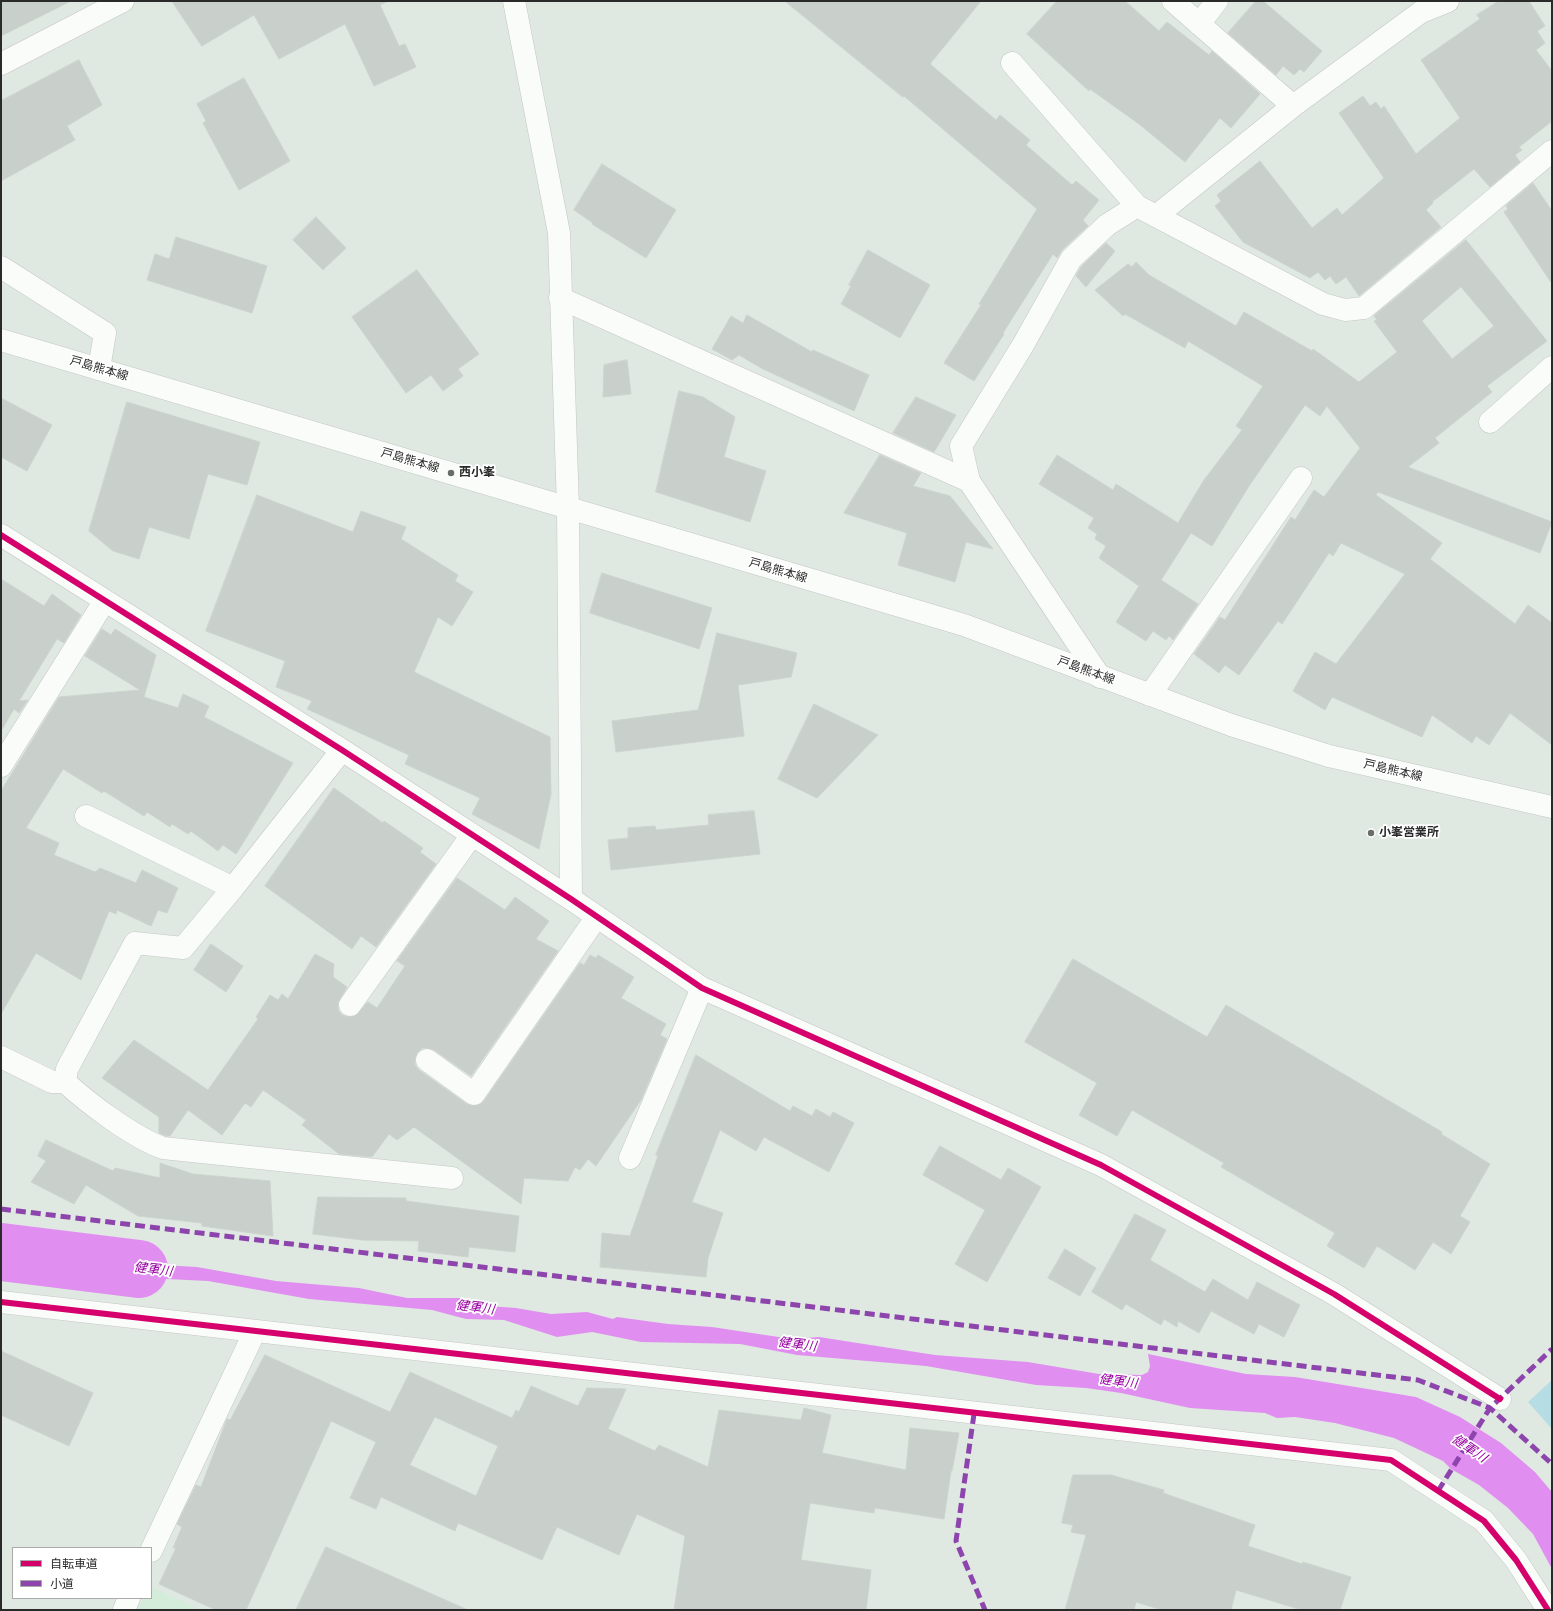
<!DOCTYPE html>
<meta charset="utf-8">
<style>
body{margin:0}
#map{position:relative;width:1553px;height:1611px;overflow:hidden;background:#dfe9e1;font-family:Signika,"Noto Sans JP",sans-serif}
canvas{display:block}
.frame{position:absolute;inset:0;border:2px solid #2a2a2a;pointer-events:none}
.legend{position:absolute;left:12px;top:1547px;width:140px;height:52px;box-sizing:border-box;background:#fff;border:1px solid #aaa;margin:0;padding:5px 7px;list-style:none;font-size:12px;color:#2a2a2a}
.legend li{display:flex;align-items:center;gap:8px;height:20px}
.legend b{width:20px;border:1px solid #aaa}
</style>
<div id="map">
<canvas width="1553" height="1611"></canvas>
<div class="frame"></div>
<ul class="legend">
<li><b style="height:5px;background:#d6006c"></b>自転車道</li>
<li><b style="height:5px;background:#8e44ad"></b>小道</li>
</ul>
</div>
<script>
const c = document.querySelector('canvas').getContext('2d');
c.lineJoin = 'round';
function fill(path, color) {
  c.fillStyle = color;
  c.fill(path, 'evenodd');
}
function stroke(path, color, width, dash) {
  c.strokeStyle = color;
  c.lineWidth = width;
  c.lineCap = dash ? 'butt' : 'round';
  c.setLineDash(dash || []);
  c.stroke(path);
}
function write(font, color, halo, rows, align = 'center') {
  c.font = font + ' Signika,"Noto Sans JP",sans-serif';
  c.lineWidth = 3.5;
  c.setLineDash([]);
  c.textBaseline = 'middle';
  c.strokeStyle = halo;
  c.fillStyle = color;
  for (const [text, x, y, turn = 0] of rows) {
    c.save();
    c.translate(x, y);
    c.rotate((+turn || 0) * Math.PI / 180);
    c.textAlign = isNaN(turn) ? turn : align;
    if (halo) c.strokeText(text, 0, 0);
    c.fillText(text, 0, 0);
    c.restore();
  }
}
fill(new Path2D(`
 M151 1587 200 1610H138L143 1598H151Z`), '#d3edda');
fill(new Path2D(`
 M1552 1380V1429L1528 1402Z`), '#b6dde4');
fill(new Path2D(`
 M1 1256 197 1267 276 1281 359 1288 407 1298H460L488 1306 516 1308 551 1314 587 1312 613 1319 617 1317 668 1324 712 1327 792 1339 819 1337 935 1355 1028 1362 1099 1374 1142 1375 1148 1372 1150 1366 1148 1354 1246 1374 1295 1377 1416 1397 1460 1417 1501 1443 1535 1472 1552 1492V1569L1533 1534 1508 1508 1479 1485 1451 1469 1443 1461 1394 1438 1335 1423 1295 1417 1277 1418 1265 1413 1190 1408 1121 1393 1086 1388 1036 1385 926 1366 797 1355 740 1344 641 1342 592 1332 557 1337 504 1320 466 1319 432 1310 309 1299 208 1281 125 1277 70 1268C63 1269 59 1271 57 1278L52 1279 1 1271Z`), '#e08ff0');
stroke(new Path2D(`
 M1 1252 139 1269`), '#e08ff0', 58);
const building = new Path2D(`
 M1 1H71L1 36Z
 M172 1H388L380 5 399 46 405 44 416 67 374 86 345 24 279 59 254 15 202 46Z
 M785 1H981L930 64 996 120 1000 115 1030 140 1026 145 1072 185 1076 181 1099 200 1083 220 1088 226 1062 250 1057 258 1053 254 1003 333 1004 334 974 381 944 363 981 305 979 304 1037 209 904 96 903 97Z
 M1057 1H1125L1159 31 1167 22 1209 55 1212 51 1260 94 1231 128 1220 118 1185 162 1139 124 1090 89 1089 91 1027 34Z
 M1256 1H1263L1322 51 1304 72 1300 69 1294 75 1283 66 1276 75 1228 33Z
 M1499 1H1529L1545 26 1537 31 1545 43 1536 50 1552 71V121L1519 147 1522 150 1515 155 1520 162 1490 187 1474 169 1432 202 1433 203 1426 210 1441 227 1359 296 1346 277 1336 284 1330 276 1325 280 1318 272 1310 278 1243 242 1215 206 1221 201 1217 195 1260 161 1312 228 1337 208 1342 215 1384 178 1339 113 1363 96 1370 106 1376 102 1381 109 1384 106 1416 154 1460 118 1421 60 1480 19 1477 15Z
 M79 60 102 105 67 126 75 140 1 181V101Z
 M244 78 290 161 239 190 203 123 206 121 197 104Z
 M602 164 676 210 646 258 592 224 593 223 574 210Z
 M1533 183 1552 211V284L1504 212 1508 209 1506 206Z
 M316 217 346 248 323 270 293 240Z
 M176 237 267 266 252 313 147 280 155 254 169 259Z
 M1466 240 1547 341 1487 386 1492 392 1435 438 1439 443 1408 467 1552 522 1540 553 1378 492 1376 495 1442 543 1430 559 1515 624 1528 605 1552 623V745L1510 713 1489 745 1476 736 1472 743 1432 715 1422 737 1332 697 1325 710 1293 691 1315 652 1336 664 1405 574 1341 543 1333 556 1329 553 1282 624 1278 621 1239 675 1225 665 1219 673 1194 654 1220 617 1225 620 1291 517 1295 520 1314 490 1324 497 1360 448 1327 406 1320 416 1305 405 1249 486 1212 546 1191 533 1161 580 1198 604 1173 640 1169 636 1166 640 1153 631 1146 641 1116 622 1139 586 1099 558 1106 546 1095 539 1097 534 1088 528 1094 518 1039 484 1057 455 1113 490 1116 484 1178 523 1204 480 1242 430 1236 426 1263 386 1188 341 1185 348 1125 314 1123 316 1095 290 1128 264 1132 267 1136 262 1149 275 1236 326 1244 312 1312 351 1313 349 1359 382 1397 352 1374 321 1377 320 1374 316ZM1461 287 1494 326 1452 359 1422 321Z
 M1106 243 1115 251 1086 287 1076 276 1081 267Z
 M868 250 930 285 900 338 841 304 851 286 849 285Z
 M417 270 479 354 458 369 463 376 443 391 431 375 406 393 352 317Z
 M747 315 812 352 813 350 869 375 854 411 763 369 739 355 732 360 712 349 731 316 743 323Z
 M627 360 631 394 603 397 604 365Z
 M679 391 703 397 735 417 724 457 766 471 750 522 656 492Z
 M916 397 956 415 934 452 893 433Z
 M1 398 52 425 27 471 1 457Z
 M127 402 260 442 247 485 208 474 189 539 149 527 139 559 113 551 89 531Z
 M880 455 921 473 913 486 950 496 993 549 966 542 955 582 898 565 907 533 844 513Z
 M257 495 353 532 361 511 406 527 401 539 458 575 455 581 473 592 452 626 438 617 414 672 550 737 551 794 539 849 472 814 480 798 405 764 409 755 307 709 312 701 276 687 285 661 206 631Z
 M602 573 712 608 699 649 590 613Z
 M1 579 44 606 52 594 81 615 64 643 57 639 19 701 28 700 19 713 14 709 1 731Z
 M102 629 111 635 115 629 156 655 144 697 178 708 183 694 209 706 204 717 293 763 236 854 223 845 218 851 191 831 188 834 172 824 170 827 147 812 144 816 104 791 102 793 63 769 26 828 59 843 54 855 95 872 100 868 136 883 142 870 178 888 167 913 158 910 151 926 117 910 116 914 109 911 81 980 36 953 1 1014V791L59 697 140 690 85 656Z
 M717 633 797 653 791 677 738 685 744 736 616 752 612 721 698 710Z
 M814 704 878 735 817 798 778 779Z
 M334 788 383 823 384 821 423 848 420 852 436 864 376 947 361 936 352 949 265 886Z
 M754 811 760 854 611 870 608 840 628 838V828L655 826 656 830 709 825 708 815Z
 M457 878 505 910 515 897 549 921 536 939 558 951 471 1076 434 1050 428 1048H422L417 1053 415 1059V1065L419 1070 467 1104 472 1106 479 1105 484 1101 580 963 584 965 590 955 596 958 598 955 634 977 621 998 666 1024 660 1035 667 1039 641 1100 596 1166 588 1159 580 1170 575 1167 568 1181 524 1178 521 1204 414 1127 397 1140 389 1134 372 1157 339 1154 302 1125 306 1120 263 1090 251 1107 245 1103 222 1135 188 1110 170 1136H166L159 1133V1117L102 1078 134 1040 208 1090 258 1019 256 1017 270 995 278 1000 282 994 288 999 315 954 334 964 333 977 347 987 338 1003V1010L342 1015 349 1017 355 1016 368 1002 377 1008 405 966 397 961Z
 M211 944 243 966 226 992 194 970Z
 M1073 959 1207 1037 1226 1005 1442 1132 1441 1134 1490 1164 1460 1216 1470 1222 1451 1254 1433 1242 1415 1270 1377 1246 1364 1268 1327 1246 1335 1233 1221 1167 1224 1163 1132 1110 1117 1136 1079 1115 1097 1083 1025 1042Z
 M696 1055 790 1111 793 1106 812 1116 816 1109 830 1117 833 1112 854 1123 829 1172 764 1137 756 1151 720 1130 692 1202 723 1213 708 1258 706 1277 600 1267 602 1233 630 1236 658 1156 656 1155Z
 M46 1140 113 1171 115 1168 160 1178V1163L193 1174 270 1181 273 1236 202 1226V1223L138 1216 86 1185 74 1204 31 1182 46 1161 38 1156Z
 M940 1146 1001 1180 1008 1168 1041 1187 987 1282 955 1264 985 1210 923 1175Z
 M318 1197 406 1198V1201L519 1216 515 1252 469 1247 468 1257 418 1251 419 1241 362 1240 313 1234Z
 M1135 1214 1166 1230 1150 1260 1205 1292 1213 1279 1248 1300 1257 1282 1300 1305 1284 1337 1259 1324 1254 1334 1211 1311 1199 1333 1178 1321 1177 1327 1164 1319 1161 1325 1126 1304 1122 1310 1092 1292Z
 M1065 1249 1096 1268 1080 1296 1048 1278Z
 M1 1351 93 1393 69 1446 1 1415Z
 M265 1355 390 1412 410 1372 512 1418 516 1410 519 1412 531 1386 578 1406 587 1388 626 1389 608 1429 655 1451 659 1445 708 1467 719 1410 801 1420 804 1408 831 1415 822 1453 906 1470 910 1428 959 1433 952 1471H951L944 1519 875 1508 874 1513 810 1503 801 1560 871 1570 866 1610H674L685 1536 637 1514 619 1555 557 1527 542 1560 458 1523 455 1531 381 1497 376 1509 350 1498 376 1442 331 1421 246 1610H216L159 1584 176 1548H173L182 1527 177 1524 196 1485 201 1487 227 1419 230 1420ZM435 1417 498 1446 476 1496 410 1465Z
 M1073 1475H1111L1164 1490 1163 1493 1255 1525 1248 1546 1302 1564 1303 1562 1351 1577 1340 1610H1302L1236 1590 1231 1610H1162L1136 1602 1134 1610H1065L1086 1535 1071 1532 1073 1525 1062 1523Z
 M326 1547 468 1610H296Z`);
fill(building, '#c9cfca');
stroke(building, '#cbd4cd', 1);
const minor = new Path2D(`
 M514 1 559 233 568 508 571 899
 M1173 1 1293 106
 M1199 24 1217 1
 M1012 63 1137 206
 M1 64 123 1
 M1156 216 1293 106 1421 12 1448 1
 M1 267 105 333 99 369
 M560 298 969 481
 M1490 422 1552 367
 M1 535 342 750 571 899 702 988 1101 1165 1334 1294 1500 1399
 M1100 677 969 481 961 446 1023 345 1071 259 1107 225 1137 206 1323 304 1345 310 1364 308 1552 151
 M1150 695 1301 478
 M342 750 233 888 183 948 135 943 67 1069 65 1082C89 1104 133 1137 163 1148L452 1178
 M1 766 104 602
 M86 816 233 888
 M350 1005 472 835
 M1 1057 52 1082H65
 M427 1060 474 1094 596 918
 M630 1158 702 988
 M1 1302 1391 1460 1484 1521 1516 1560 1548 1610
 M151 1551 255 1331
 M124 1610 129 1598`);
const secondary = new Path2D(`
 M1 340 964 625 1231 725 1329 756 1552 807`);
stroke(minor, '#c5c6c4', 23);
stroke(secondary, '#c5c6c4', 23);
stroke(minor, '#fafcfa', 22);
stroke(secondary, '#fafcfa', 22);
stroke(new Path2D(`
 M1 1209 1418 1380 1490 1408 1552 1464
 M974 1414 956 1541 985 1610
 M1438 1491 1490 1408 1552 1349`), '#8e44ad', 5, [10, 5]);
stroke(new Path2D(`
 M1 535 342 750 571 899 702 988 1101 1165 1334 1294 1500 1399
 M1 1302 1391 1460 1484 1521 1516 1560 1548 1610`), '#d6006c', 6);
for (const [x, y, r, color] of [
 [451,473,4,"#696d6a"],
 [1371,833,4,"#696d6a"]
]) {
  const dot = new Path2D();
  dot.arc(x, y, r, 0, 2 * Math.PI);
  c.fillStyle = color;
  c.fill(dot);
  stroke(dot, '#fff', 1.5);
}
write('12px', '#2a2a2a', '#fff', [
 ["戸島熊本線",99,369,16],
 ["戸島熊本線",410,461,16],
 ["戸島熊本線",778,571,16],
 ["戸島熊本線",1086,671,20],
 ["戸島熊本線",1393,771,13]
]);
write('bold 12px', '#2a2a2a', '#fff', [
 ["西小峯",459,473],
 ["小峯営業所",1379,833]
], 'left');
write('italic 13px', '#9805a3', '#fff', [
 ["健軍川",153,1270,7],
 ["健軍川",475,1308,7],
 ["健軍川",797,1345,7],
 ["健軍川",1118,1382,7],
 ["健軍川",1469,1449,34]
]);
</script>
